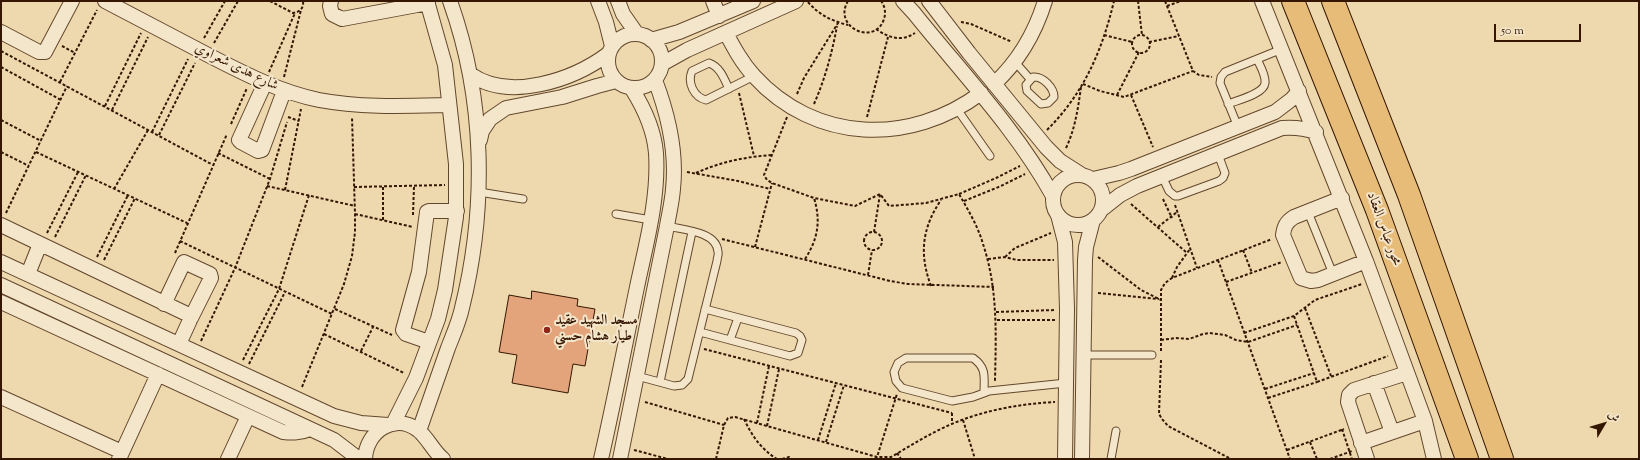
<!DOCTYPE html>
<meta charset="utf-8">
<style>
body{margin:0}
#map{position:relative;width:1640px;height:460px;overflow:hidden;background:#eed9af;font-family:"Sorts Mill Goudy",Amiri,serif}
canvas{display:block}
.frame{position:absolute;inset:0;border:2px solid #351601;pointer-events:none}
.north{position:absolute;left:1584px;top:404px;width:40px;height:40px;-webkit-text-stroke:3px #f4e6cb;paint-order:stroke;rotate:52deg;font-size:11px;font-weight:700;line-height:16px;text-align:center;color:#351601}
.north::after{content:'';display:block;margin:auto;width:14px;height:18px;background:#351601;clip-path:polygon(50% 0,100% 100%,50% 72%,0 100%)}
.scale{position:absolute;left:1494px;top:24px;width:87px;height:18px;box-sizing:border-box;border:2px solid #351601;border-top:0;padding-left:5px;font-size:12px;line-height:14px;white-space:nowrap;color:#351601;-webkit-text-stroke:3px #f4e6cb;paint-order:stroke}
</style>
<div id="map">
<canvas width="1640" height="460"></canvas>
<div class="frame"></div>
<div class="north">ش</div>
<div class="scale">50 m</div>
</div>
<script>
const c = document.querySelector('canvas').getContext('2d');
c.lineJoin = 'round';
function fill(path, color) {
  c.fillStyle = color;
  c.fill(path, 'evenodd');
}
function stroke(path, color, width, dash) {
  c.strokeStyle = color;
  c.lineWidth = width;
  c.lineCap = dash ? 'butt' : 'round';
  c.setLineDash(dash || []);
  c.stroke(path);
}
function write(font, color, halo, rows, align = 'center') {
  c.font = font + ' "Sorts Mill Goudy",Amiri,serif';
  c.lineWidth = 4;
  c.setLineDash([]);
  c.textBaseline = 'middle';
  c.strokeStyle = halo;
  c.fillStyle = color;
  for (const [text, x, y, turn = 0] of rows) {
    c.save();
    c.translate(x, y);
    c.rotate((+turn || 0) * Math.PI / 180);
    c.textAlign = isNaN(turn) ? turn : align;
    if (halo) c.strokeText(text, 0, 0);
    c.fillText(text, 0, 0);
    c.restore();
  }
}
const building = new Path2D(`
 M532 291 578 299 577 306 595 309 585 366 573 364 568 393 512 383 517 355 499 352 509 295 531 299Z`);
fill(building, '#e3a47c');
stroke(building, '#351601', 1);
const lane = new Path2D(`
 M1015 62 1030 79
 M1033 77C1043 76 1054 88 1054 97L1048 103 1041 104 1027 91 1026 85Z
 M729 89C724 78 720 67 709 63L692 71C687 83 694 97 706 100L754 76
 M1228 104C1238 100 1264 94 1265 83 1266 75 1260 66 1257 59
 M957 109 990 156
 M1238 127 1220 83 1221 77 1225 72 1282 49
 M1162 176 1169 191 1175 196H1178L1219 181 1223 178 1225 173 1218 154
 M479 192 523 199
 M1308 212 1333 274
 M616 214 651 220
 M700 332 790 356 798 353 802 340 800 336 796 333 705 309
 M730 340 738 318
 M1084 355H1152
 M906 358H973C987 368 984 377 984 393L973 397 952 401 902 388 896 381 894 372 898 363Z
 M637 376 674 386 682 385 688 379 717 261C717 258 719 254 718 252 717 231 683 230 667 226
 M660 382 692 232
 M984 393 989 391 1066 383
 M1111 459 1116 431`);
const street = new Path2D(`
 M105 1C140 19 175 38 210 56 245 74 280 92 319 100 362 108 406 106 449 105
 M331 1 330 6 332 14 342 19 428 3
 M598 1 606 22 612 46
 M618 1 623 14 637 34
 M713 1 719 16
 M903 1 914 13C962 73 1016 129 1053 196
 M929 1 969 53 1046 147 1060 161 1082 175
 M1262 1 1366 261 1425 421 1434 459
 M1 32 39 52H45L72 1
 M726 33C734 48 742 63 754 76 815 143 910 146 981 93
 M608 61a27 27 0 1 1 54 0a27 27 0 1 1-54 0Z
 M651 40 679 32 753 1
 M662 64 687 50 796 1
 M470 74C509 102 573 80 608 54
 M265 83 239 140 241 142 258 151 262 150 284 91
 M994 84C1019 61 1035 33 1045 1
 M480 140 482 131 490 119 506 108 562 97 597 86 616 81
 M1053 200a25 25 0 1 1 50 0a25 25 0 1 1-50 0Z
 M1093 179 1119 173 1131 169 1275 112 1292 99 1299 91
 M1342 198 1294 217C1286 222 1284 227 1283 235L1301 278 1311 281 1318 280 1366 261
 M1101 210 1120 195 1137 186 1282 128C1294 127 1304 128 1316 132
 M1058 215 1065 242 1067 309 1065 459
 M1 225 189 315 190 320 179 344
 M1 262 334 416 361 423 388 425
 M28 274 40 244
 M1 285 334 440 359 459
 M1 302 283 432C293 433 300 433 310 429
 M164 304 184 262 210 274 211 278 191 318
 M429 342 406 334 403 330 419 272 427 212 429 211H457
 M1374 383 1392 432
 M1 397 122 452
 M393 424 416 378 438 319 445 290 456 217V164L445 65 427 1
 M419 431C429 403 438 376 448 348 453 335 459 322 462 308 487 207 485 99 450 1
 M1361 443 1425 421
 M119 459 158 374
 M228 459 248 416
 M365 459C366 432 394 412 418 430 428 438 433 451 443 459
 M601 459C614 402 625 345 637 287 646 244 659 198 656 153 654 129 644 108 632 89
 M620 459 667 226C669 214 672 202 673 189 677 152 668 114 655 80
 M1082 459 1085 260 1086 247 1093 220
 M1367 459 1348 402 1349 395 1354 390 1407 373`);
const primary = new Path2D(`
 M1293 1 1377 210 1467 459
 M1333 1 1409 195 1502 459`);
stroke(lane, '#63472c', 9);
stroke(street, '#63472c', 16);
stroke(primary, '#351601', 24);
stroke(new Path2D(`
 M270 1 293 13C300 12 304 8 303 1
 M848 1C832 27 875 47 884 19 886 13 885 6 881 1
 M1138 1 1142 35
 M1165 1 1193 71 1199 75 1212 77
 M808 2C819 15 832 21 848 25
 M1167 6 1181 1
 M961 22 971 24 1012 42
 M876 29C889 38 901 42 915 33
 M1104 35 1132 42
 M1132 44a9 9 0 1 1 18 0a9 9 0 1 1-18 0Z
 M204 38 225 1
 M1149 42 1179 36
 M214 43 238 1
 M62 46 75 53
 M1 51 213 165
 M1 67 61 100
 M269 72 295 13
 M284 77 301 10
 M60 82 97 10
 M1083 84 1100 91 1124 97 1193 71
 M739 93 754 156
 M797 94 804 78 838 23
 M1117 95 1139 52
 M1131 95 1153 147
 M814 104C825 79 832 53 837 26
 M105 106 141 33
 M112 110 148 37
 M288 117 299 121
 M787 117 764 175 767 180 772 183 814 198 855 206 880 194 889 206 926 203 959 194C968 210 978 226 983 244 998 289 996 334 995 381
 M867 117 888 37
 M1 120 41 141
 M231 124 247 88
 M1047 130C1084 93 1102 51 1114 1
 M152 132 188 59
 M159 135 195 63
 M1066 148C1075 129 1078 109 1081 87
 M1 152 29 166
 M36 152 187 223
 M218 153 270 179
 M687 172 738 181 770 189
 M696 173C720 162 745 157 771 155
 M267 186 355 206
 M354 187 445 185
 M114 189 148 130
 M285 190 301 109
 M959 194 996 178 1020 166
 M1163 199 1172 218
 M964 201 1001 186 1025 174
 M1131 204 1187 253
 M1175 205 1197 268
 M6 213 67 86
 M355 214 413 227
 M413 215 414 186
 M383 220V186
 M1158 227 1177 212
 M864 241a9 9 0 1 1 18 0a9 9 0 1 1-18 0Z
 M874 232 880 194
 M47 233 78 172
 M55 237 86 175
 M722 239 890 281 908 284 994 287
 M180 241 332 314
 M755 247 772 183
 M1243 250 1252 273
 M175 253 227 134
 M97 257 128 195
 M1005 257 1015 248 1051 233
 M1098 257 1141 290 1161 300
 M805 259C818 239 821 221 814 198
 M988 259 1005 257 1017 260H1054
 M104 260 135 198
 M1218 260 1290 459
 M868 275 872 250
 M1172 278 1177 267 1190 249
 M1226 282 1282 262
 M931 286C919 254 922 228 941 200
 M1098 293 1159 299
 M1305 308 1331 376
 M335 309 392 335
 M996 312 1055 310
 M1294 316 1317 382 1388 356
 M997 320H1056
 M1244 333 1294 316 1315 300 1362 284
 M324 334 404 373
 M1161 340 1176 338 1189 339 1203 334 1209 333 1225 335 1236 340 1248 342 1297 325
 M201 341 235 268 270 179 287 122
 M704 349 952 413
 M361 351 373 327
 M1161 351V290L1165 283 1172 278 1272 239
 M243 360 279 289 309 195
 M1161 360 1159 414 1162 419 1168 426 1231 459
 M249 364 285 292
 M302 387 344 284 352 256 355 232V214L352 117
 M1265 389 1314 373
 M1268 398 1317 382
 M645 402 724 425
 M952 413V424
 M744 419C752 436 761 449 777 459
 M963 420 975 459
 M757 423 769 366
 M767 426 779 369
 M1342 429 1352 459
 M818 440 836 383
 M826 442 844 385
 M1310 442 1317 459
 M634 450 668 459
 M1287 450 1344 429
 M897 453 901 459
 M716 459 724 425 728 418 735 417 877 457H891C912 445 932 432 954 423 986 410 1019 404 1055 402
 M782 459 789 457 792 459
 M875 459 877 457 897 394
 M1330 459 1352 451`), '#351601', 2, [3, 2]);
stroke(lane, '#f4e6cb', 7);
stroke(street, '#f4e6cb', 14);
stroke(primary, '#e7bc78', 22);
for (const [x, y, r, color] of [
 [547,330,4,"#8f2418"]
]) {
  const dot = new Path2D();
  dot.arc(x, y, r, 0, 2 * Math.PI);
  c.fillStyle = color;
  c.fill(dot);
  stroke(dot, '#f4e6cb', 1.5);
}
write('14px', '#351601', '#f4e6cb', [
 ["شارع هدى شعراوي",236,68,26],
 ["محور عباس العقاد",1383,229,70]
]);
write('bold 14px', '#351601', '#f4e6cb', [
 ["مسجد الشهيد عقيد",555,322],
 ["طيار هشام حسني",555,338]
], 'left');
</script>
